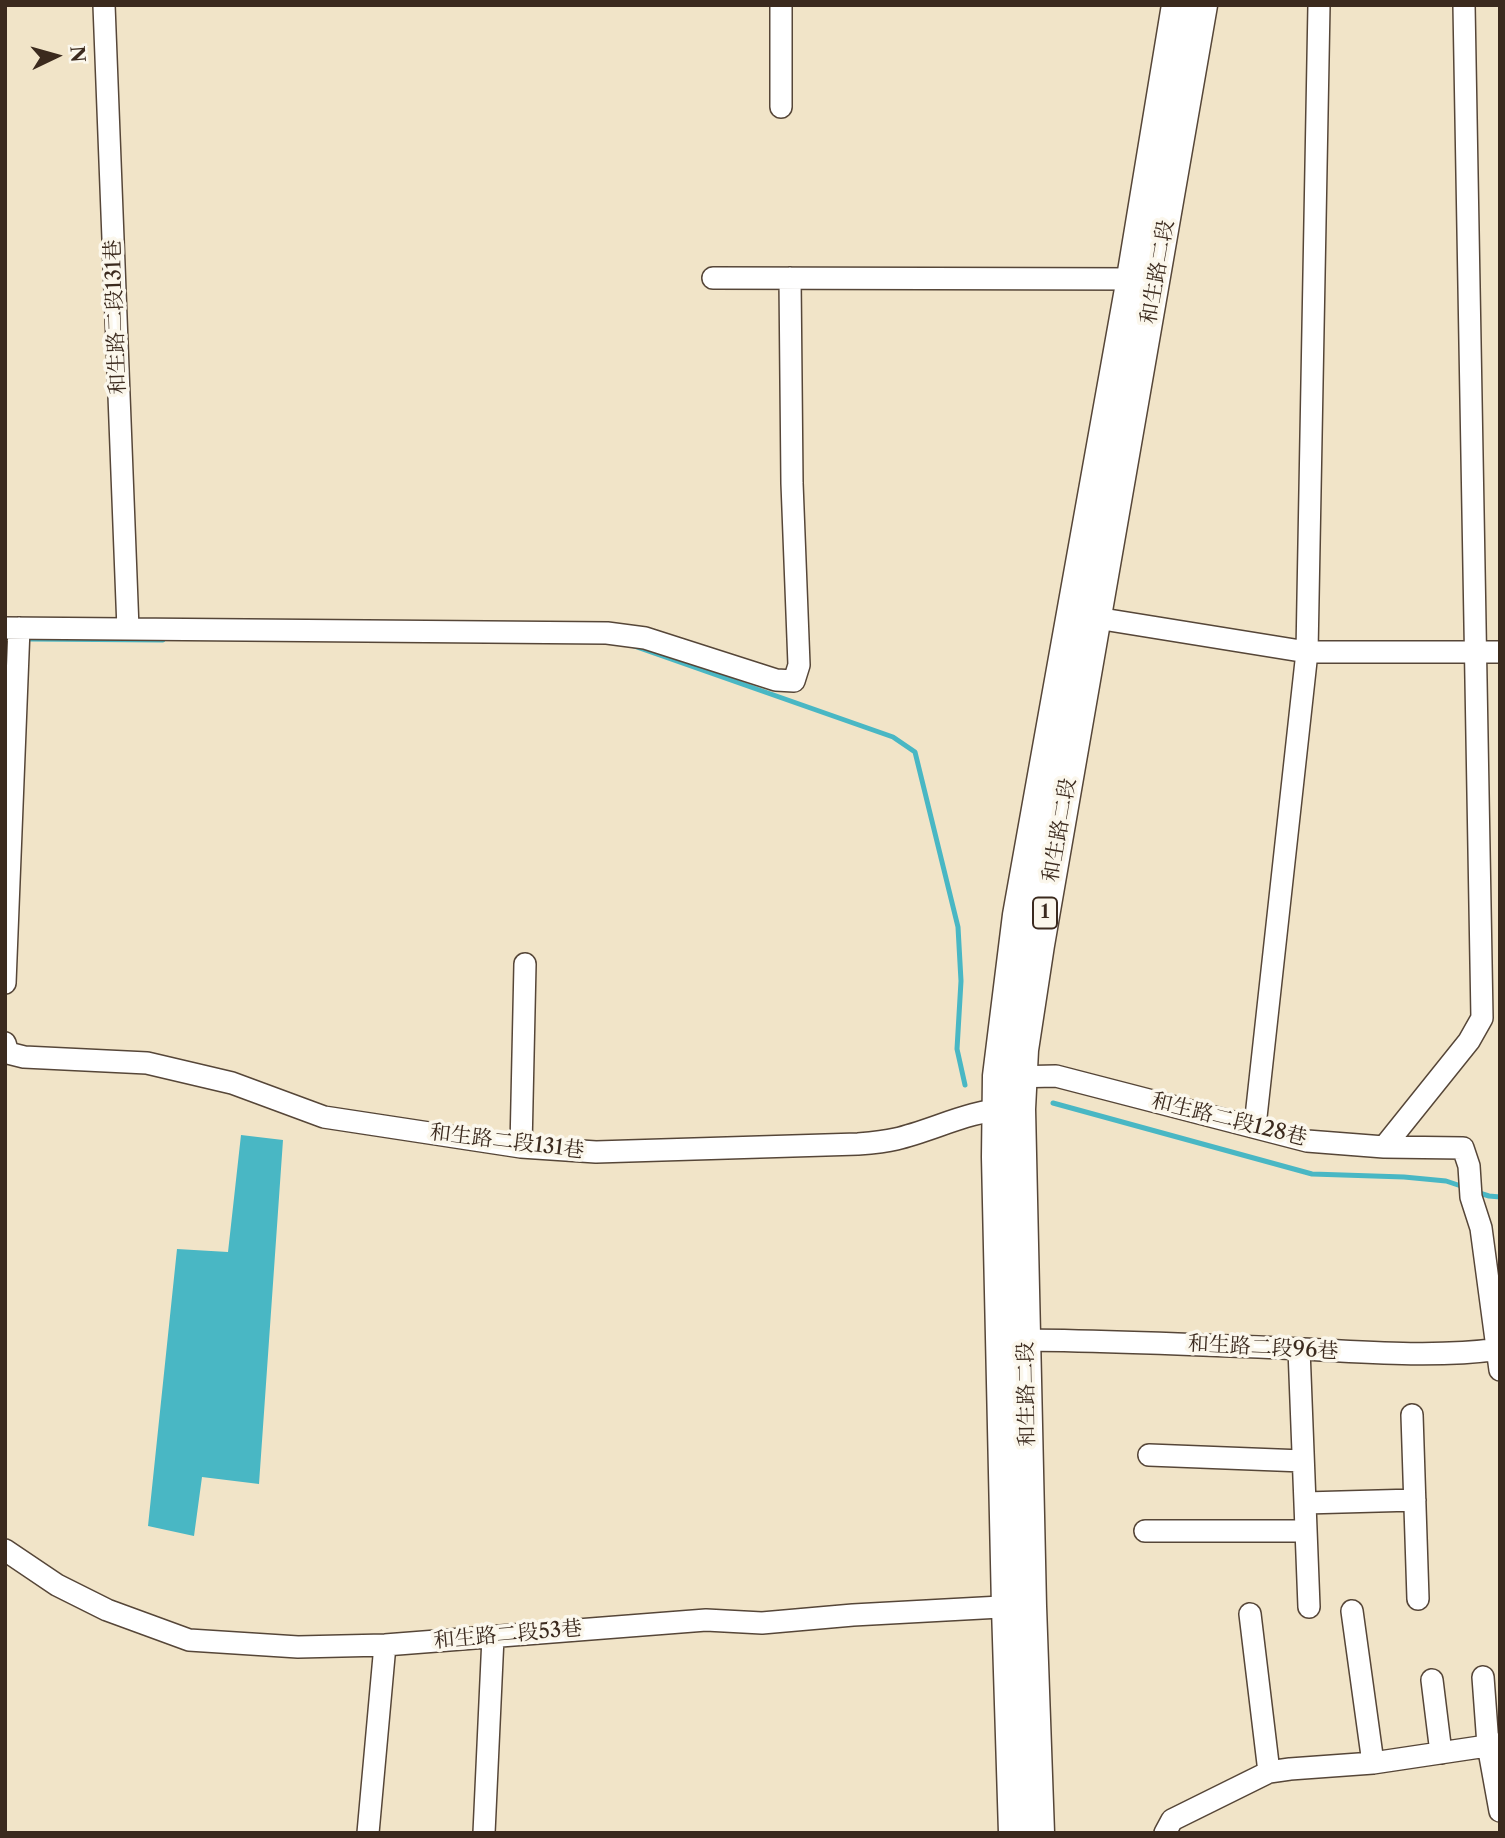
<!DOCTYPE html>
<meta charset="utf-8">
<style>
body{margin:0}
#map{position:relative;width:1505px;height:1838px;overflow:hidden;background:#f1e4c8;font-family:"Libre Caslon Text",serif}
canvas{display:block}
.frame{position:absolute;inset:0;border:7px solid #3b2a1e;pointer-events:none}
.north{position:absolute;left:21px;top:21px;width:70px;height:70px;-webkit-text-stroke:5px #fbf7ec;paint-order:stroke;rotate:85deg;font-size:19px;font-weight:700;line-height:28px;text-align:center;color:#3b2a1e}
.north::after{content:'';display:block;margin:auto;width:24px;height:32px;background:#3b2a1e;clip-path:polygon(50% 0,100% 100%,50% 72%,0 100%)}
</style>
<div id="map">
<canvas width="1505" height="1838"></canvas>
<div class="frame"></div>
<div class="north">N</div>
</div>
<script>
const c = document.querySelector('canvas').getContext('2d');
c.lineJoin = 'round';
function fill(path, color) {
  c.fillStyle = color;
  c.fill(path, 'evenodd');
}
function stroke(path, color, width, dash) {
  c.strokeStyle = color;
  c.lineWidth = width;
  c.lineCap = dash ? 'butt' : 'round';
  c.setLineDash(dash || []);
  c.stroke(path);
}
function write(font, color, halo, rows, align = 'center') {
  c.font = font + ' "Libre Caslon Text","Noto Serif TC",serif';
  c.lineWidth = 7;
  c.setLineDash([]);
  c.textBaseline = 'middle';
  c.strokeStyle = halo;
  c.fillStyle = color;
  for (const [text, x, y, turn = 0] of rows) {
    c.save();
    c.translate(x, y);
    c.rotate((+turn || 0) * Math.PI / 180);
    c.textAlign = isNaN(turn) ? turn : align;
    if (halo) c.strokeText(text, 0, 0);
    c.fillText(text, 0, 0);
    c.restore();
  }
}
fill(new Path2D(`
 M241 1135 283 1140 259 1484 202 1477 194 1536 148 1526 177 1249 228 1252Z`), '#49b7c4');
stroke(new Path2D(`
 M29 639 163 640
 M634 646 893 737 915 752 958 927 961 981 957 1049 965 1085
 M1053 1103 1312 1174 1404 1177 1446 1181 1467 1188
 M1476 1192 1489 1196 1500 1197`), '#49b7c4', 5);
const minor = new Path2D(`
 M104 5 128 629
 M781 5V107
 M713 278 1144 279
 M1084 616 1307 652H1500
 M5 628 607 633 645 638 776 680 794 681 799 665 792 483 790 278
 M5 983 19 628
 M5 1043 8 1053 24 1057 147 1063 232 1083 324 1117 521 1147 596 1152 858 1144C871 1143 884 1142 896 1139 934 1130 970 1110 1009 1109
 M1010 1077 1056 1076 1307 1141 1384 1147 1463 1148 1469 1166 1471 1197 1481 1228 1500 1370
 M1255 1126 1307 652 1319 5
 M521 1147 525 964
 M1384 1147 1469 1041 1482 1018 1464 5
 M1026 1340C1119 1341 1211 1345 1303 1349 1369 1352 1434 1358 1500 1349
 M1299 1349 1309 1607
 M1412 1415 1418 1599
 M1149 1455 1303 1461
 M1305 1503 1415 1500
 M1145 1531H1306
 M5 1550 57 1585 107 1610 189 1640 298 1647 385 1645 706 1620 762 1623 853 1615 1019 1606
 M1352 1611 1373 1763
 M1250 1614 1269 1772
 M1483 1677 1488 1745 1500 1811
 M1432 1680 1441 1753
 M368 1833 385 1645
 M484 1833 493 1637
 M1165 1833 1172 1820 1269 1772 1290 1769 1373 1763 1500 1744`);
const major = new Path2D(`
 M1013 1833 1006 1607 996 1157 997 1076 1017 915 1131 278 1176 5
 M1040 1833 1032 1606 1021 1109 1024 1050 1040 945 1203 5`);
stroke(minor, '#564638', 24);
stroke(major, '#564638', 31);
stroke(minor, '#fff', 21);
stroke(major, '#fff', 28);
for (const [x, y, w] of [
 [1045,913,24]
]) {
  const box = new Path2D();
  box.roundRect(x - w / 2, y - 15.5, w, 31, 5);
  c.fillStyle = '#fbf7ec';
  c.fill(box);
  stroke(box, '#3b2a1e', 2);
}
write('bold 19px', '#3b2a1e', null, [
 ["1",1045,913]
]);
write('21px', '#3b2a1e', '#fbf7ec', [
 ["和生路二段",1158,272,-80],
 ["和生路二段131巷",116,317,-92],
 ["和生路二段",1060,830,-80],
 ["和生路二段128巷",1229,1120,14],
 ["和生路二段131巷",507,1142,7],
 ["和生路二段96巷",1263,1348,3],
 ["和生路二段",1027,1394,-91],
 ["和生路二段53巷",508,1635,-5]
]);
</script>
